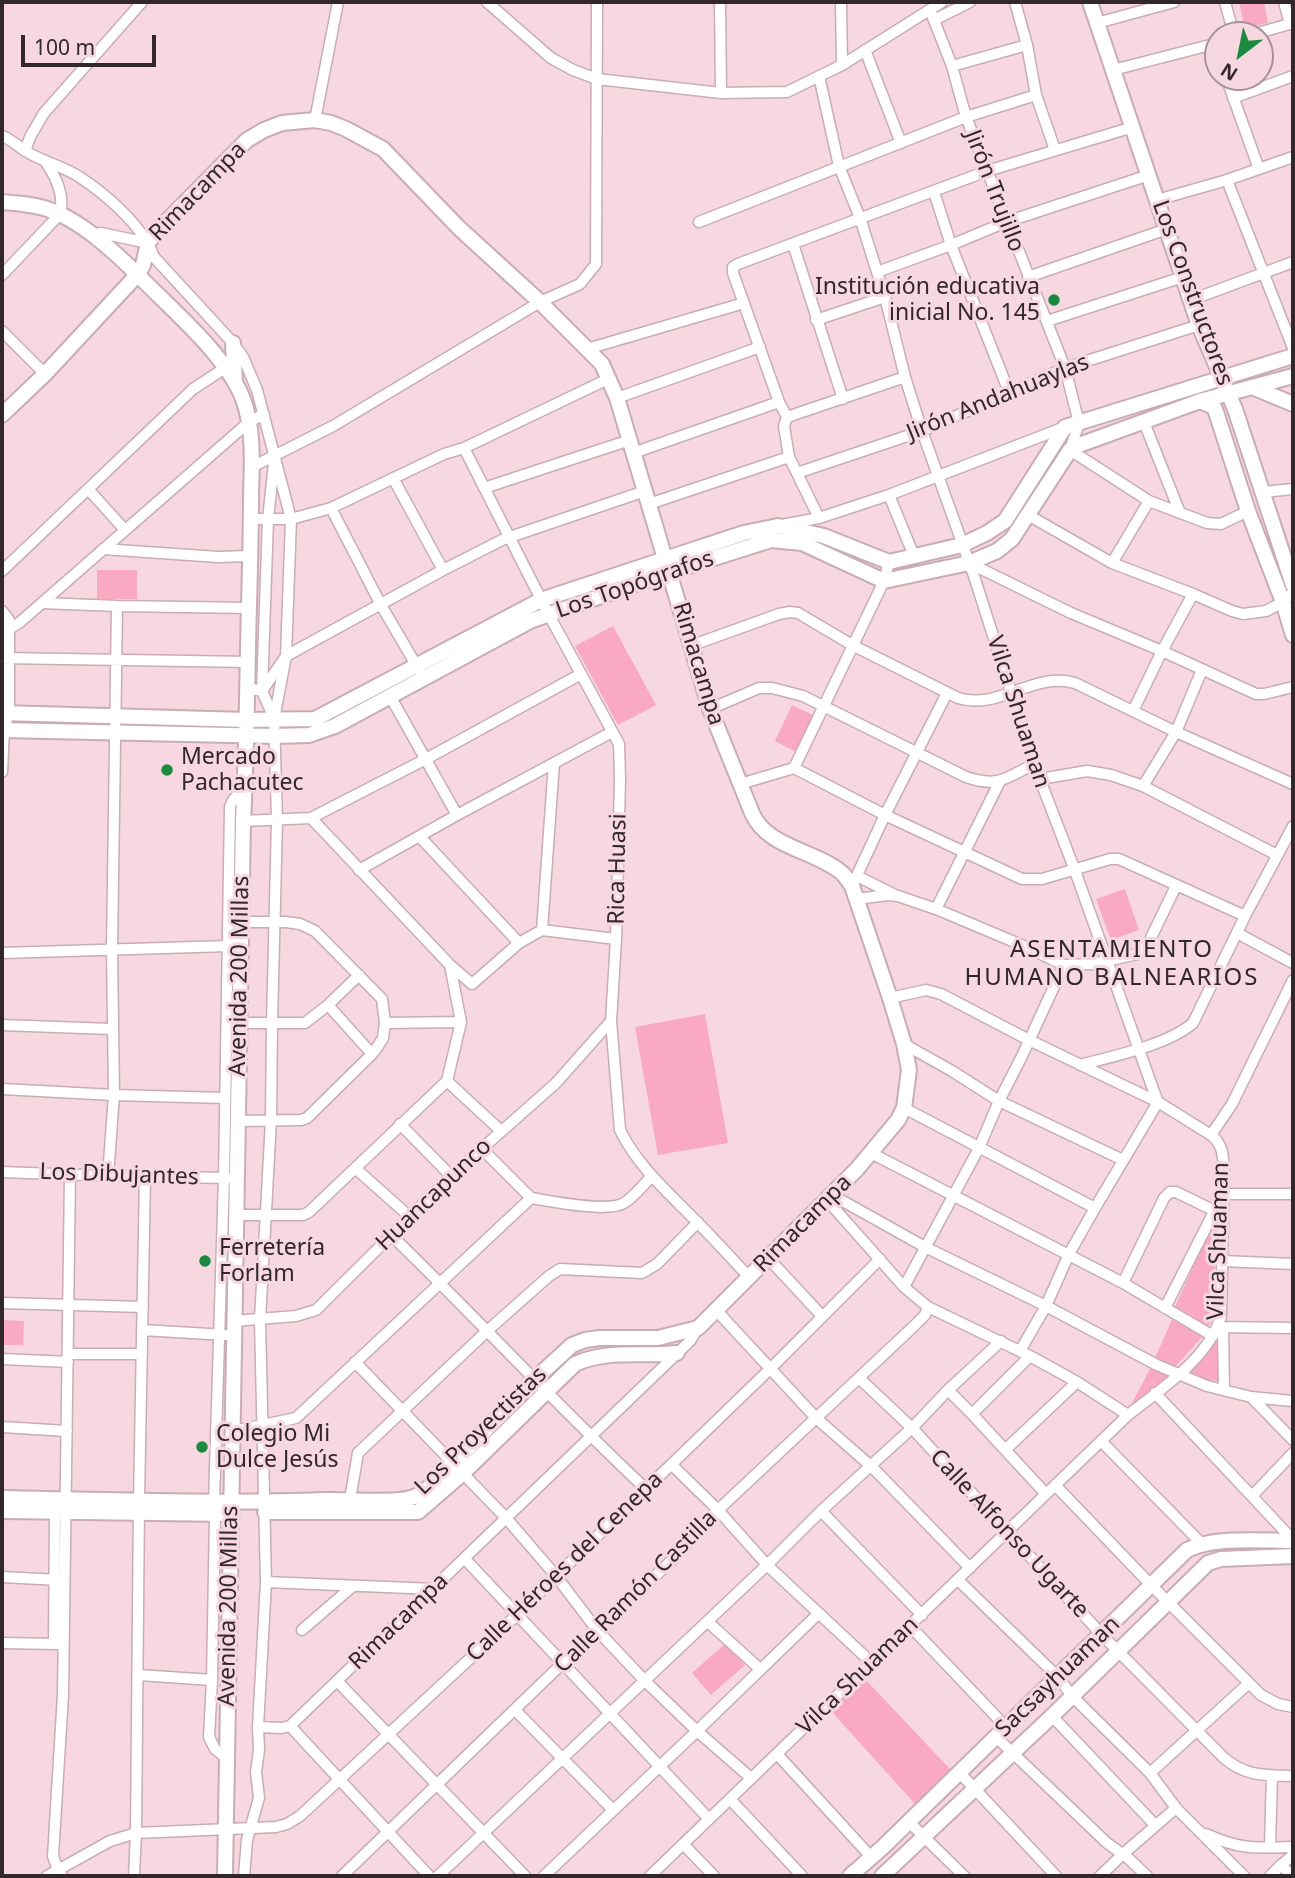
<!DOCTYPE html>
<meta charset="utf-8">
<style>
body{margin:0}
#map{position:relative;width:1295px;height:1878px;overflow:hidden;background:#f7d8e1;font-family:"Noto Sans",sans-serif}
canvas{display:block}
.frame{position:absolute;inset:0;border:4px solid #32272a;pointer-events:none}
.north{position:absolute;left:1204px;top:21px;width:70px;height:70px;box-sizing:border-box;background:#f7d8e1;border:2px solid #a89198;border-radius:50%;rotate:212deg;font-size:19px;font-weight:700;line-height:28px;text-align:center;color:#32272a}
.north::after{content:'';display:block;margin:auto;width:24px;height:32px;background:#1c8940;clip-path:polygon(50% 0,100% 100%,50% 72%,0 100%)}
.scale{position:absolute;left:21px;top:35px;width:135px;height:32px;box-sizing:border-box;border:4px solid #32272a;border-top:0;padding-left:9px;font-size:21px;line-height:24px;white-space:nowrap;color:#32272a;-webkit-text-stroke:5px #f7d8e1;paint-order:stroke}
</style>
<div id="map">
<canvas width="1295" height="1878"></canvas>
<div class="frame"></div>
<div class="north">N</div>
<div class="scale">100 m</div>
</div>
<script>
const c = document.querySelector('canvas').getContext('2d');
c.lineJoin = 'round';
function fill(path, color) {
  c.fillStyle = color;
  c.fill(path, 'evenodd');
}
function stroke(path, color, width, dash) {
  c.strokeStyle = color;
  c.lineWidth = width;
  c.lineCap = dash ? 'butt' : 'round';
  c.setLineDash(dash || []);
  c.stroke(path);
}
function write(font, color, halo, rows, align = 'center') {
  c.font = font + ' "Noto Sans",sans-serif';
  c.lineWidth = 6;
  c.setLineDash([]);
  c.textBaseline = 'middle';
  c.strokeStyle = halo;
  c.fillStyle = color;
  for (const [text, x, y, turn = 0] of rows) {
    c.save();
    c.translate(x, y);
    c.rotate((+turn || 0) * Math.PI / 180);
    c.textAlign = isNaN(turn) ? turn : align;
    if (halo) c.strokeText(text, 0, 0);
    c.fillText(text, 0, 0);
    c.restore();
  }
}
fill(new Path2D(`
 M1239 2H1264L1268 23 1245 28Z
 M97 570H137V599H97Z
 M613 626 656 705 618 725 575 646Z
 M792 705 813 715 796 752 775 741Z
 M1125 889 1139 930 1111 940 1096 899Z
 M705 1014 728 1143 658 1155 635 1027Z
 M1216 1217 1213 1306 1211 1320 1207 1329 1174 1309Z
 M1173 1317 1203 1336 1175 1367 1155 1358Z
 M2 1320 24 1321 23 1345H2Z
 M1220 1331 1221 1381 1205 1380 1187 1374 1203 1357Z
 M1151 1367 1169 1375 1131 1405Z
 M726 1643 745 1665 711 1695 692 1673Z
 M864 1678 952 1771 915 1804 831 1711Z`), '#f9a9c2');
const street = new Path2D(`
 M487 2 551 58 573 70 597 79 721 93 787 92 842 65 942 2
 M720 2 721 93
 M841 2 842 65
 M1015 2 1027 45 1036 95 1055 150
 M1225 2 1234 35
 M1284 2 1290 24
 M930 10 952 66 966 117 1065 368 1079 423 1070 450 1149 501 1207 523 1221 524 1248 511
 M934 20 970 2
 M1097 23 1174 2
 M1251 35 1293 23
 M865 50 901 143
 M952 66 1027 45
 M1113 70 1218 43
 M1226 77 1259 169
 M1233 98 1293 76
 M315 120 338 2
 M2 136C13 140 19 148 29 153 44 162 62 166 78 176 104 193 131 217 148 243
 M25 151 30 137 44 113 142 2
 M1227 180 1293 348
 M934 192 951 245 1009 392
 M1157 200 1227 180 1293 157
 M699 222 966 117 1036 95
 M92 235 101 233 148 243 154 257 233 343 243 357 257 390 291 519 286 656 274 719 277 820 272 1023 271 1120 260 1320 266 1582 258 1727 259 1750 256 1772 259 1798 247 1840 244 1876
 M793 244 843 399
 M877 272 951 245 1006 222 1149 175
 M2 275 60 214C65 195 56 177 45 161
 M1028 277 1167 229
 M1191 300 1293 262
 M816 320 885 297
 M1047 321 1183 277
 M2 331 45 374
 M587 349 744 303
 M617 398 760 347
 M787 417 905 377
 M1144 422 1180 513
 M464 448 549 615 619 744 620 780 616 939 611 1021 620 1130C638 1167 669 1193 697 1222 715 1240 732 1259 750 1278
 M633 453 779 402
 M252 467 333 426 540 302 580 284 596 264 597 2
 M797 473 922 431 1065 368 1199 325
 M393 478 443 570
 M484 488 630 440
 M88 489 125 530
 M1263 492 1293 489
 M889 495 914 556
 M649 504 789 457
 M331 508 381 605 419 670
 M1028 515 1112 563 1193 594 1232 611 1243 614 1266 611 1283 602 1293 592
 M819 518 789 457 784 426 787 417 779 402 733 273V267L738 264 987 171 1133 127
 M251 519H291L331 508 444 454 464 448 608 379
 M782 525 819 518 889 495 1065 427
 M103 549 218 557 251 556
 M969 563 1071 613 1162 651 1256 694H1264L1293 687
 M1112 563 1149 501
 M2 571 193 389 225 368
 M42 603 117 606 249 608
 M2 611 9 620V713L4 730 2 772
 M2 629H9L19 623 249 422 264 414
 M690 646 779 614 790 612 798 613 854 646 958 698C1000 711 1032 671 1075 683L1176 732 1293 784
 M2 658 249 662
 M247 688 262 691 286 656 443 570 504 539 645 491
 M390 696 457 815
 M710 709 759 688H772L784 691 803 696 966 777C998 788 1006 778 1034 764
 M1133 711 1162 651 1193 594
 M274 718 262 691 268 519 274 463
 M794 768 884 581 889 562
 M1040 779 1087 771 1111 775 1143 786 1277 855
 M740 784 794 768 885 815 1022 879H1042L1110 859H1119L1245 916
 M1143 786 1176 732 1202 670
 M311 818 426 759 581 674
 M243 821 311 818 450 965 472 984 519 943 542 930 616 939
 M420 837 519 943
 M359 870 457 815 612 732
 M857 876 895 895
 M852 886 885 815 947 693
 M856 899 888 895 898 896 936 909 1024 946 1064 965 1092 964 1138 954 1147 946 1176 886
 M936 909 1000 781
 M542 930 554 763
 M1237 933 1293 963
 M2 953 228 946 230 942
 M890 998 926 990 941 994 1029 1040 1158 1102 1095 1208 1069 1254 1046 1306 1020 1351
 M328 1005 372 1054
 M239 1023H305L328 1005 359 975
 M385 1023 461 1022
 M2 1025 111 1029
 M904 1044 952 1071 999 1101 1123 1160
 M1080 1065C1113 1056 1168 1045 1193 1023L1245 916 1293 826
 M447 1081 501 1131
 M2 1089 114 1095 225 1098
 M904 1108 1095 1208
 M237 1121 301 1120 307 1118 372 1054 378 1046 383 1038 385 1023 382 999 315 931 300 924 286 922H241L239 926
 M400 1124 451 1176
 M1211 1135 1232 1104 1293 980
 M481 1148 531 1198
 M871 1153 1123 1283 1213 1336
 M355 1168 409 1216
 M2 1172 108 1176 229 1178
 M108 1176 114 1095 112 949 117 606
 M832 1195 925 1247 1046 1306 1157 1365 1207 1386 1251 1397 1293 1440
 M827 1200 904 1287 928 1307 1030 1356 1077 1382 1128 1415
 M235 1215H303L309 1212 447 1081 461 1022 450 965
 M391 1235C477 1318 558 1407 646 1489
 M769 1259 822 1316
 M1222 1261 1293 1264
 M1123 1283 1164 1198 1170 1192H1176L1215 1211
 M904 1287 979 1148 999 1101 1022 1056 1064 965
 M2 1303 143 1307
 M1165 1308 1223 1194H1293
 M716 1310 816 1418 872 1467 970 1568
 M234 1321 296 1316 316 1310 451 1176 556 1083 611 1021
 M1218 1327 1293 1328
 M1223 1327 1224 1390
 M142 1330 226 1335
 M68 1354H142
 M2 1359 68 1362
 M355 1362 507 1519 556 1576 597 1630 644 1680 697 1731 751 1778
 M859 1378 912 1428 1102 1635 1223 1757C1245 1777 1266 1775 1293 1776
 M948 1390 972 1414 1046 1494
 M1155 1393 1293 1540
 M1251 1397 1293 1401
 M972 1414 1030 1356
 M2 1427 67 1431
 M233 1431 296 1418 531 1198C550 1201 607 1213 624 1203 634 1197 643 1185 652 1176
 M1101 1441 1202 1544
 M1005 1450 1077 1382
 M672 1465 718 1510 767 1565 872 1663
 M1055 1485 1151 1585 1261 1695 1278 1704 1293 1707
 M1252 1496 1293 1453
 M214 1502 224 1178 230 807C233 799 235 795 244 794
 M349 1505 358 1453 487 1331 549 1276 560 1269 642 1273 657 1264 698 1222
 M821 1511 922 1615
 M465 1559 709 1819
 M2 1577 60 1580
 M958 1580 1058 1677 1072 1696 1150 1773 1176 1808 1244 1876
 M266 1582 434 1589
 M708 1622 760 1669
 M910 1626 1006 1727
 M302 1630 353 1586
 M2 1643 59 1644
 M54 1644 55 1512
 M139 1675 212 1680 209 1737 215 1749 226 1758
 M212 1680 215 1514
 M337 1681 525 1876
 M515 1710 613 1810
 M1052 1716 1155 1825
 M290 1726 429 1876
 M258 1727 282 1728 290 1726 690 1341 698 1328
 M996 1737 1107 1843 1128 1858 1147 1876
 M777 1754 872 1858
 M959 1772 1056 1876
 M1150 1773 1249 1683
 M730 1799 802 1876
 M909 1822 964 1876
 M1206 1834C1240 1850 1257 1848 1293 1847
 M683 1844 714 1876
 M1270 1847 1272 1775
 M47 1876 110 1841 136 1833 276 1827 287 1824 300 1816 517 1615 556 1576 771 1368 880 1259
 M62 1876 58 1870 53 1856 63 1695 70 1174
 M134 1876 136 1833 139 1501 145 1176
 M342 1876 597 1630 668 1564 718 1510 913 1327 925 1315 928 1307
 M438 1876 767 1565 821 1511 912 1428 948 1390 1001 1341
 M544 1876 697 1731 819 1613
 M650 1876 1128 1415C1161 1389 1209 1358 1221 1316L1224 1169C1223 1156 1223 1144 1211 1135L1158 1102 1153 1089 1074 868 1034 764 974 576 922 431 905 377 885 297 860 218 839 166 819 76
 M1100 1876 1123 1854 1176 1808
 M1270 1876 1281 1865
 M1292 1876 1281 1865 1293 1855`);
const secondary = new Path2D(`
 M1090 2 1199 325 1235 409 1293 585
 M2 202C16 203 30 204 44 208 79 218 116 253 141 278 174 312 226 355 243 399 254 429 252 463 251 494 251 531 250 568 249 605 247 677 247 749 243 821L225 1876
 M233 343 235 382
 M1252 387 1293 404
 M1200 401 1293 376
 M2 415 45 374 138 274 143 265 148 243 156 232 247 140 264 130 282 123 315 120 331 123 346 129 383 149 459 228 540 302 602 364 617 398 710 709 752 813C767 848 815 850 842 873 846 877 849 882 852 886L890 998 904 1044 909 1070 904 1108 898 1120 857 1169 698 1328 658 1338H599L585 1340 572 1345 535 1379 433 1484C426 1490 420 1496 411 1498 389 1504 351 1499 326 1500 218 1504 110 1500 2 1498
 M2 713 246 720 315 719 541 600 744 533 778 526 824 536 889 562 962 545 987 533 1005 521 1065 427 1293 356
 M2 730 276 736 309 735 335 726 530 621 670 572 771 540 802 543 884 581 969 563 997 551 1012 539 1070 450 1079 445 1200 401 1214 407 1216 412 1248 511 1283 602 1293 635
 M2 1511 230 1514
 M265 1512H418L462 1474 575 1364C606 1349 643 1357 677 1353
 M850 1876 883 1847 1187 1550C1214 1536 1263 1541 1293 1541
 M882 1876 1052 1716 1208 1563 1221 1559 1293 1556`);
stroke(street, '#c9acb4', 13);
stroke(secondary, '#c9acb4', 18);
stroke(street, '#fff', 10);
stroke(secondary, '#fff', 14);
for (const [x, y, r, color] of [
 [1054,300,7,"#1c8940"],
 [167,770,7,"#1c8940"],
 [205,1261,7,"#1c8940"],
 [202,1447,7,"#1c8940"]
]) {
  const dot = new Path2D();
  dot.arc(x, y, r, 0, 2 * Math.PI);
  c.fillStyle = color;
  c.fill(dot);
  stroke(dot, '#f7d8e1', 2.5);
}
write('23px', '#32272a', '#f7d8e1', [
 ["Jirón Trujillo",994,191,69],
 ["Rimacampa",198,192,-46],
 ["Los Constructores",1192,293,70],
 ["Jirón Andahuaylas",998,398,-22],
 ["Los Topógrafos",635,585,-19],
 ["Rimacampa",698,664,73],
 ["Vilca Shuaman",1018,712,72],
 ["Rica Huasi",618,869,-89],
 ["Avenida 200 Millas",240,976,-89],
 ["Los Dibujantes",119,1175,2],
 ["Huancapunco",434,1195,-44],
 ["Rimacampa",803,1224,-45],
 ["Vilca Shuaman",1219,1241,-88],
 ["Los Proyectistas",481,1431,-44],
 ["Calle Alfonso Ugarte",1009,1534,47],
 ["Calle Héroes del Cenepa",565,1567,-44],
 ["Calle Ramón Castilla",636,1592,-45],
 ["Avenida 200 Millas",229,1606,-89],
 ["Rimacampa",399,1622,-44],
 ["Vilca Shuaman",858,1676,-44],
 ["Sacsayhuaman",1058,1677,-44]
]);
write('23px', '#32272a', '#f7d8e1', [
 ["Institución educativa",1040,287,"right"],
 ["inicial No. 145",1040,313,"right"],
 ["Mercado",181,757],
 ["Pachacutec",181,783],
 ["Ferretería",219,1248],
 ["Forlam",219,1274],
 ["Colegio Mi",216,1434],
 ["Dulce Jesús",216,1460]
], 'left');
c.letterSpacing = '2px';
write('24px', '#32272a', '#f7d8e1', [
 ["ASENTAMIENTO",1112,950],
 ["HUMANO BALNEARIOS",1112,978]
]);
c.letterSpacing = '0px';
</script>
